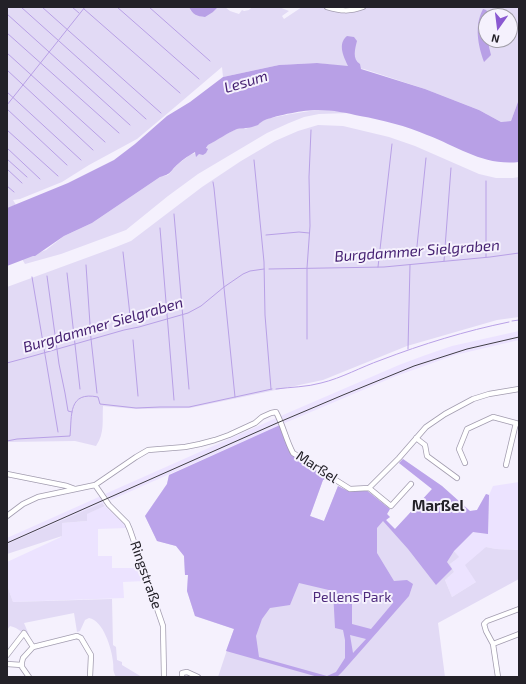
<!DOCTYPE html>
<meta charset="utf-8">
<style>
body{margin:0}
#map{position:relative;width:526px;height:684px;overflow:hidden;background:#f5f1fd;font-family:"Exo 2",sans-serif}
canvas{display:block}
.frame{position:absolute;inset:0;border:8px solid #232128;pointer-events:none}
.north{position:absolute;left:478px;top:8px;width:40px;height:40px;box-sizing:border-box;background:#f5f1fd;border:1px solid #a19ea8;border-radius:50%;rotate:194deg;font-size:11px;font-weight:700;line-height:16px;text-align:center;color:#232128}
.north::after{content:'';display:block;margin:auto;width:14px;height:18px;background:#8a58d1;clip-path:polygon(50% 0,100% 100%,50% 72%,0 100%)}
</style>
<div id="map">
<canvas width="526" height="684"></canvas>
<div class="frame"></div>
<div class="north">N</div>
</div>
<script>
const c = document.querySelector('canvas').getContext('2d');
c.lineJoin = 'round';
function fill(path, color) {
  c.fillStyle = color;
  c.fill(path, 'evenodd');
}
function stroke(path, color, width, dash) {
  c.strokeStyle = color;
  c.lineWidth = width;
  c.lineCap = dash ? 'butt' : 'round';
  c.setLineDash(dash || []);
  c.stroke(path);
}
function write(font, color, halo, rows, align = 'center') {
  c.font = font + ' "Exo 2",sans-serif';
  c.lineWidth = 4;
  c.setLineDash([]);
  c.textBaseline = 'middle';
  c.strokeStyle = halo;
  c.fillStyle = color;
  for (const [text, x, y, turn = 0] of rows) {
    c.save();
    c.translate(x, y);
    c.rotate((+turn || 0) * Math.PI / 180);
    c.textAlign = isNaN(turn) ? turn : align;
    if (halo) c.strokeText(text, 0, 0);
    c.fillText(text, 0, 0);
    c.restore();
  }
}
fill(new Path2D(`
 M519 331V340L455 355 396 376 280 425 111 500 105 494 283 415 399 365 423 356 452 346Z
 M519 482V550L496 549 486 547 476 582 452 597 445 580 454 572 450 564 458 557 454 551 473 532 488 534 489 495 493 486Z
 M101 496 104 504 7 546V538Z
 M105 506 121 521 127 528 98 529V556H112V568H134L139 564 145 581 123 582 124 598 13 602 7 585V562L61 537 62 523 87 521 86 514Z`), '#ece3ff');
fill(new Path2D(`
 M7 7H189L191 11 213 12 218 7H225L230 11 239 14 242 10 244 11 249 10 252 7H279L289 11 282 16 284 19 302 7H519V99L511 121 501 122 479 110 425 89 364 69 317 63 279 65 223 77 222 67 175 107 137 139 89 165 62 182 20 199 13 200 16 205 7 208ZM486 16H510V40H486Z
 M316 110H330L349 113 319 114 304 117 289 123 267 133 198 174 168 196 126 230 61 254 25 264 22 259 46 250 64 236 92 223 160 177 168 175 178 164 190 155 206 149 208 145 230 132 239 128 245 129 259 124 262 121 270 118 291 114Z
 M318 125 343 126 389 137 415 146 479 174 496 178H513L519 177V317L497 320 407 346 323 380 190 408 137 409 103 406C102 420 105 433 96 446L75 441 7 442V287L116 247 131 241 202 187 241 161 275 141 298 131Z
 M292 454 309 467 328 477 323 480 310 516 324 521 338 486 348 491 365 489 390 509 387 514 390 517 386 520 395 529 432 489 399 463 403 459 442 486 470 511 477 510 486 494 489 495 488 534 473 532 454 551 459 557 450 564 454 572 445 580 452 597 476 582 465 565 486 547 496 549 519 550V579L438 623 445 677H218L234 629 195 616 187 591 188 575H185L184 556 176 546 157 541 145 516 167 484 169 475Z
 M102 503 105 506 87 514V521L62 523V536L7 554V544Z
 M7 585 13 602 112 599 113 645 116 647 117 660 122 662V665L142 677H116C112 669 114 670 113 662 112 649 103 620 89 618L85 620 80 631 77 632 74 613 24 623 29 635 25 637C21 630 17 628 10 626L7 630Z`), '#e2daf5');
fill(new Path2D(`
 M280 425 292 454 309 467 328 477 323 480 310 516 324 521 338 486 348 491 365 489 390 509 387 514 390 517 386 520 395 529 432 489 399 463 403 459 442 486 470 511 477 510 486 494 489 495 488 534 473 532 454 551 447 562 452 569 436 585 408 549 383 521 377 528V553L394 581 407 580 413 584 409 596 343 671 337 677H318L226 651 234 629 195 616 187 591 188 575H185L184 556 176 546 157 541 145 516 167 484 169 475ZM299 583 333 591 335 628 343 630 345 640V658L336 672 327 676 259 657 256 636 262 619 270 608 290 605ZM352 592 392 604 371 629 352 624ZM350 635 366 639 353 653Z`), '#bba3ea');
fill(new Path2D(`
 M189 7H218L213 12 205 17C197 16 193 15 189 7Z
 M483 9 486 10 490 14V16H486V40H489V47L491 55 484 62C478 45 474 26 483 9Z
 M347 36 354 37 357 41C355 49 352 59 360 64L361 69 425 89 479 110 501 122 511 121 519 99V162C483 166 459 147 427 135 406 126 383 120 360 116 347 113 333 110 318 110 304 110 278 115 265 120 262 121 260 123 258 125 254 126 250 128 246 128 243 129 240 128 237 129 227 133 218 140 208 145L206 148 208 149 206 153 203 155 199 154 196 157 195 152C190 155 183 159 178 164 170 171 172 174 160 177L92 223 64 236 35 256H33L7 266V208L68 183 114 160 135 144 167 116 190 102 223 77 279 65 317 63 348 66C344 57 337 44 347 36Z`), '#b8a0e6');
stroke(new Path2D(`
 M21 7 146 119
 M42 7 161 113
 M72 7 79 13
 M117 7 199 79
 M149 7 210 61
 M84 9 180 93
 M7 14 130 125
 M7 33 119 133
 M7 53 105 142
 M7 70 93 150
 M7 92 81 160
 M7 105 85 7
 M7 109 67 165
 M7 130 58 176
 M7 148 40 179
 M7 159 27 177
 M254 160 264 262 265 315 271 389
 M7 169 22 183
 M213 182 214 188 235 397
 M7 186 14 192
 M174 214 189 389
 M160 228 174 400
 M266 235 299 232 309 233
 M123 252 130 315
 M416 256 426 158
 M486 257V181
 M444 261 451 168
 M86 265 91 339 97 393
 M378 267 392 144
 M269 269 384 267 490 257 519 253
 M67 273 80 389
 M47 276 59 364 65 393 68 411 72 412
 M32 277 58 432
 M512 321 519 320
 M307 339V268L310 226 309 177 311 130
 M133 340 138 396
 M408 349 410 265
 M7 363 33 356 124 330 139 327 188 313 201 306 224 287 243 274 250 271 264 269
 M276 389C291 387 307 387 321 383 342 378 361 367 381 360 423 344 465 331 509 322
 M7 441 17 439 70 436C72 415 68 391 98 397L100 404 136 408 160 407H189L272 389`), '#b8a0e6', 1);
const street = new Path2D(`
 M327 7C341 11 349 12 363 7
 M416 438 425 445 427 456 457 478
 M465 463 459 449 467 429 493 417 519 424
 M506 465 516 423
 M7 474 67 486 75 489
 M95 485 109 505 127 523 130 530 163 626 164 677
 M369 488 391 506 411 484
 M7 516 23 504 38 497 95 485 136 457 148 450 185 447 200 444 215 440 229 435 255 423 262 417 271 413 276 412C283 425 286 440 293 453L350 489 369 488 399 458 426 427 445 414 473 399 489 394 519 389
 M493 644 486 631 484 624 487 621 519 609
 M7 655 24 633 33 647
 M7 664 22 665
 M29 677 22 667V662L23 658 33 647 77 636 81 638 91 655 90 677
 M182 677V673L187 672 198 677
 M498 677 493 644 519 634`);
stroke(street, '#a29caf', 6);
stroke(street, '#fff', 4.5);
stroke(new Path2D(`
 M7 543 277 423 343 395 414 366 467 349 519 337`), '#403e45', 1);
write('14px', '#232128', '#f5f1fd', [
 ["Marßel",317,467,33],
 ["Ringstraße",146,575,71]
]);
write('14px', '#4d2a7c', '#f5f1fd', [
 ["Pellens Park",352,597]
]);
write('italic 15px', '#452071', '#f5f1fd', [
 ["Lesum",246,82,-17],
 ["Burgdammer Sielgraben",417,251,-4],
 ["Burgdammer Sielgraben",103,325,-16]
]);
write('bold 15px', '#232128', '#f5f1fd', [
 ["Marßel",438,506]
]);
</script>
